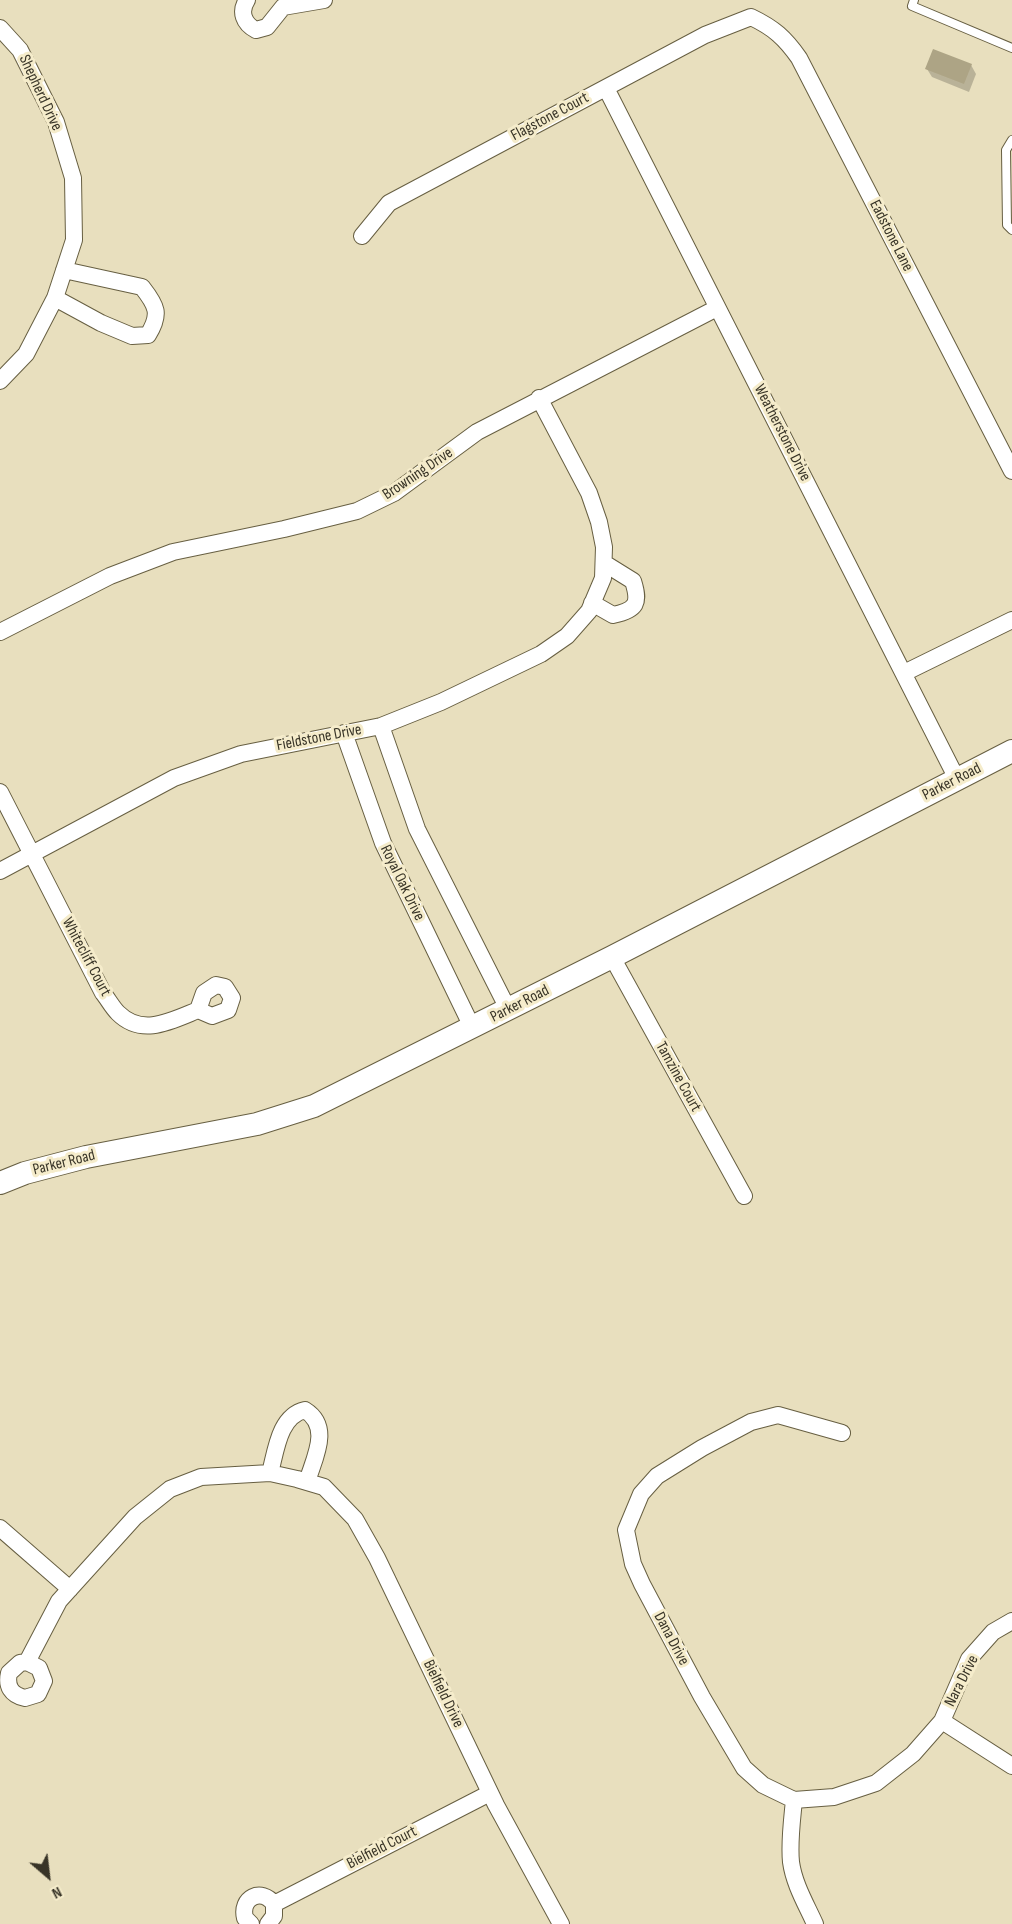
<!DOCTYPE html>
<style>
body{margin:0}
#map{position:relative;width:1012px;height:1924px;overflow:hidden;background:#e8dfbe;font-family:"Sofia Sans Condensed",sans-serif}
canvas{display:block}
.north{position:absolute;left:18px;top:1846px;width:60px;height:60px;-webkit-text-stroke:4px #f5eccb;paint-order:stroke;rotate:152deg;font-size:16px;font-weight:700;line-height:24px;text-align:center;color:#383427}
.north::after{content:'';display:block;margin:auto;width:21px;height:27px;background:#383427;clip-path:polygon(50% 0,100% 100%,50% 72%,0 100%)}
</style>
<div id="map">
<canvas width="1012" height="1924"></canvas>
<div class="north">N</div>
</div>
<script>
const c = document.querySelector('canvas').getContext('2d');
c.lineJoin = 'round';
function fill(path, color) {
  c.fillStyle = color;
  c.fill(path, 'evenodd');
}
function stroke(path, color, width, dash) {
  c.strokeStyle = color;
  c.lineWidth = width;
  c.lineCap = dash ? 'butt' : 'round';
  c.setLineDash(dash || []);
  c.stroke(path);
}
function write(font, color, halo, rows, align = 'center') {
  c.font = font + ' "Sofia Sans Condensed",sans-serif';
  c.lineWidth = 6;
  c.setLineDash([]);
  c.textBaseline = 'middle';
  c.strokeStyle = halo;
  c.fillStyle = color;
  for (const [text, x, y, turn = 0] of rows) {
    c.save();
    c.translate(x, y);
    c.rotate((+turn || 0) * Math.PI / 180);
    c.textAlign = isNaN(turn) ? turn : align;
    if (halo) c.strokeText(text, 0, 0);
    c.fillText(text, 0, 0);
    c.restore();
  }
}
fill(new Path2D(`
 M971 65 976 74 969 92 932 77 927 69Z`), '#0003');
fill(new Path2D(`
 M933 49 972 64 964 84 925 69Z`), '#ada485');
const lane = new Path2D(`
 M914 0 912 6 1012 48
 M1012 140 1006 150 1007 225 1012 230`);
const street = new Path2D(`
 M247 0C239 12 244 24 256 30L267 27 283 7 324 0
 M0 28 20 50 56 122 73 178 74 240 55 298 26 354 0 381
 M606 88 957 779
 M362 236 389 203 705 35 751 17C774 28 785 38 799 58L1012 471
 M55 298 101 323 132 336 148 335C161 314 157 306 142 287L64 270
 M592 603 613 615C637 610 640 603 633 581L604 563
 M0 632 110 576 173 552 284 529 357 511 394 493 477 432 717 308
 M904 673 1012 620
 M381 726 417 829 508 1009
 M344 733 383 843 472 1027
 M0 792 103 993C108 999 112 1007 118 1013 142 1037 171 1021 198 1010L212 1016 228 1010 232 998 225 987 216 985 204 993 198 1010
 M0 871 174 778 241 754 381 726 441 702 541 654 567 636 589 611 603 578 604 547 599 522 589 493 539 398
 M612 957 744 1196
 M842 1433 778 1415 751 1422 702 1448 657 1476 641 1494 626 1530 633 1564 642 1584 702 1697 744 1768 763 1785 794 1800 834 1797 876 1783 913 1754 942 1721 969 1659 993 1632 1012 1621
 M270 1473C276 1451 279 1416 305 1410 332 1427 314 1458 307 1482
 M0 1528 70 1589
 M27 1662 39 1668 44 1681 38 1694 25 1698C11 1695 6 1686 9 1673L20 1663 27 1662 59 1601 135 1517 170 1489 201 1477 270 1473 297 1479 324 1487 355 1519 377 1558 496 1805 561 1924
 M942 1721 1012 1766
 M794 1800C792 1821 789 1842 791 1862 794 1884 806 1904 815 1924
 M274 1904 490 1793
 M251 1924 245 1918C240 1898 261 1887 274 1904V1916L268 1924`);
const secondary = new Path2D(`
 M0 1183 25 1173 86 1157 257 1124 314 1106 612 957 1012 751`);
stroke(lane, '#675f42', 10);
stroke(street, '#675f42', 18);
stroke(secondary, '#675f42', 24);
stroke(lane, '#fff', 8);
stroke(street, '#fff', 16);
stroke(secondary, '#fff', 22);
write('16px', '#383427', '#f5eccb', [
 ["Shepherd Drive",40,93,65],
 ["Flagstone Court",550,117,-28],
 ["Eadstone Lane",891,236,63],
 ["Weatherstone Drive",782,433,63],
 ["Browning Drive",418,474,-34],
 ["Fieldstone Drive",319,738,-11],
 ["Parker Road",952,782,-27],
 ["Royal Oak Drive",402,883,64],
 ["Whitecliff Court",86,957,62],
 ["Parker Road",520,1004,-27],
 ["Tamzine Court",678,1077,61],
 ["Parker Road",64,1163,-14],
 ["Dana Drive",671,1639,62],
 ["Nara Drive",962,1681,-63],
 ["Bielfield Drive",443,1694,64],
 ["Bielfield Court",382,1848,-27]
]);
</script>
